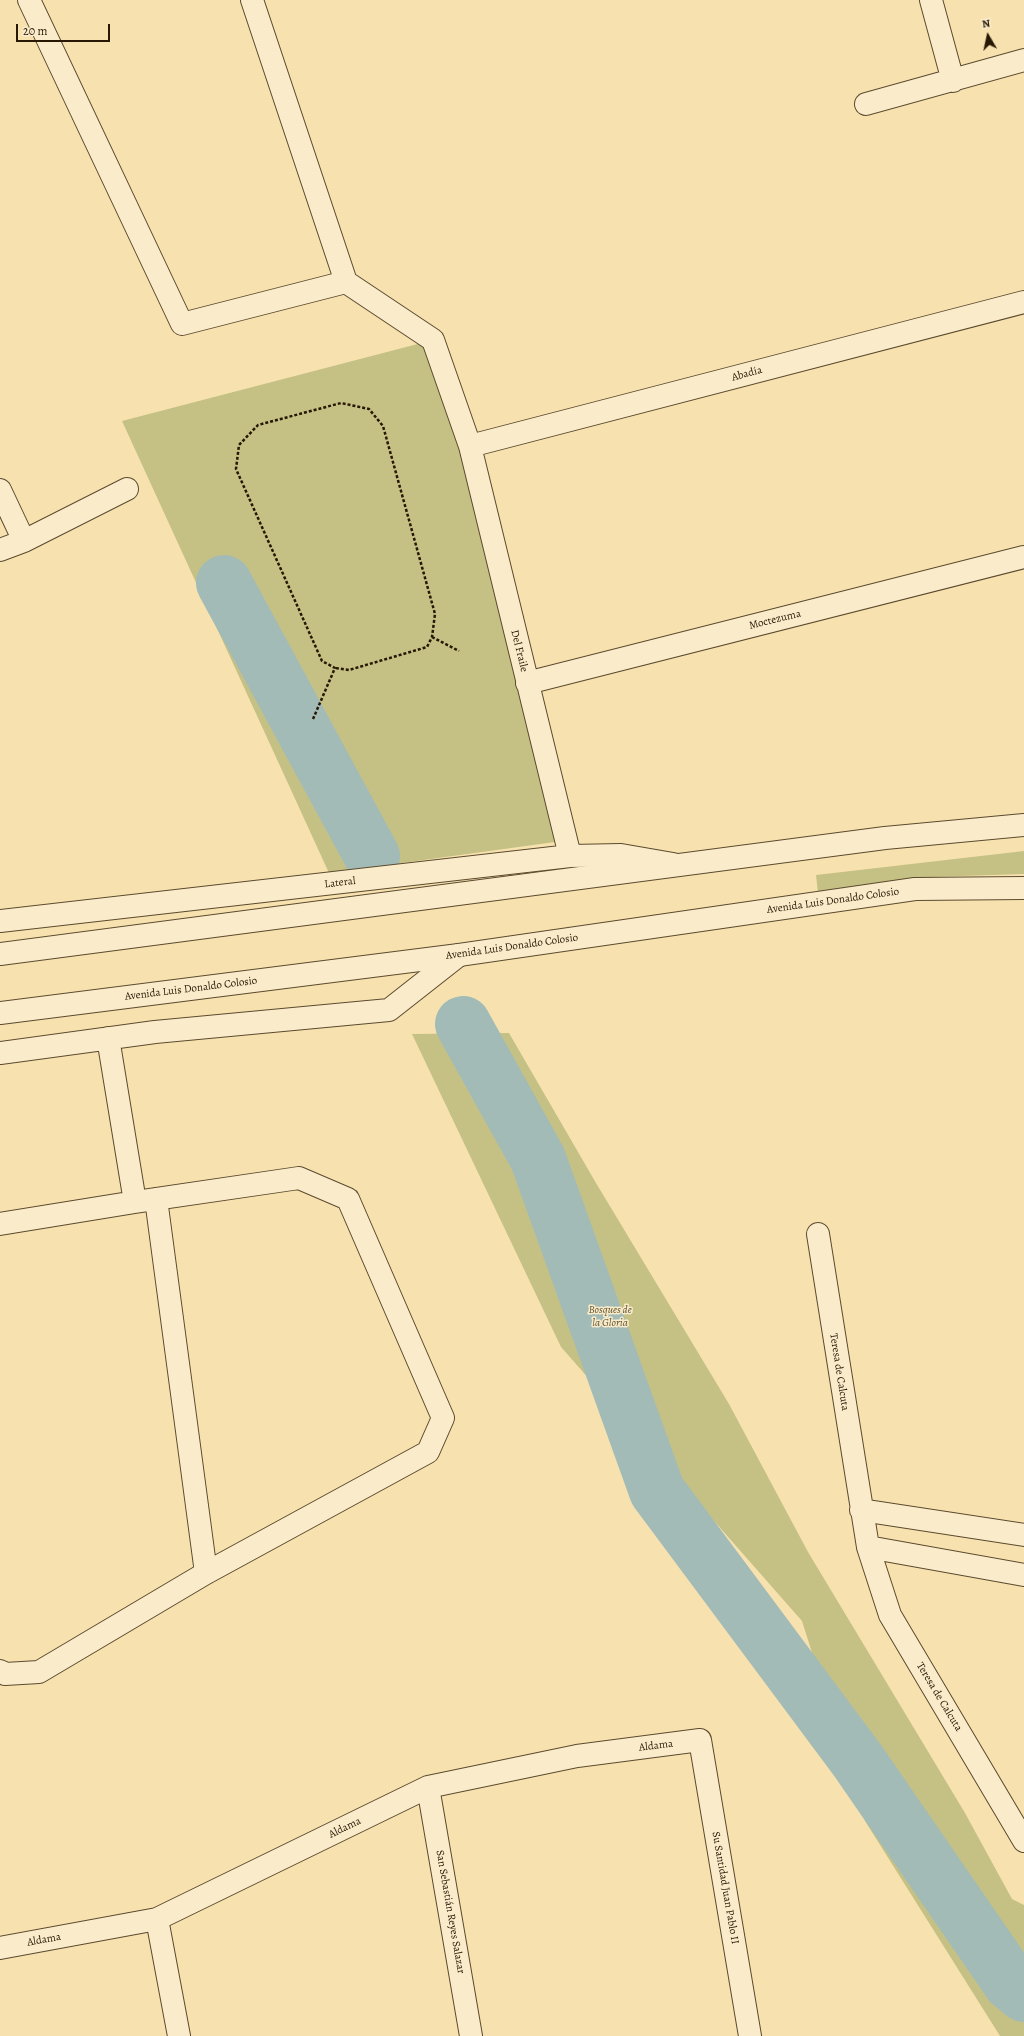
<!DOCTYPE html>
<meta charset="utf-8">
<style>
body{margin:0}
#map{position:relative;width:1024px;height:2036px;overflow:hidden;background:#f7e2af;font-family:Alegreya,serif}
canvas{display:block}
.north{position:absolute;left:968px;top:16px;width:40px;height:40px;-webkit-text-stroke:3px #faeccb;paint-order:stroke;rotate:351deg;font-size:11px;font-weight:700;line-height:16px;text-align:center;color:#281703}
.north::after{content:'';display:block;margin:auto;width:14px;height:18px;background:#281703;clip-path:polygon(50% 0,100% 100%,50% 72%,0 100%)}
.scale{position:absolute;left:16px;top:24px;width:94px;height:18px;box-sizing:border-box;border:2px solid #281703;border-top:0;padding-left:5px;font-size:12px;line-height:14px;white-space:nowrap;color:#281703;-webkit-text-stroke:3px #faeccb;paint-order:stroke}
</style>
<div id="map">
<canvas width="1024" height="2036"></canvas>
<div class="north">N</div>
<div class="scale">20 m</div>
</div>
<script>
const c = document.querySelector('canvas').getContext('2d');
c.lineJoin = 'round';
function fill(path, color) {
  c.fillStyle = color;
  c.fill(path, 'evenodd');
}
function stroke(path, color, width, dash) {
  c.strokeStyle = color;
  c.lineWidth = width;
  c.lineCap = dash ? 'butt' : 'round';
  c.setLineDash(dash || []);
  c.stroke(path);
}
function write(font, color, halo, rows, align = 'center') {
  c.font = font + ' Alegreya,serif';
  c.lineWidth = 3;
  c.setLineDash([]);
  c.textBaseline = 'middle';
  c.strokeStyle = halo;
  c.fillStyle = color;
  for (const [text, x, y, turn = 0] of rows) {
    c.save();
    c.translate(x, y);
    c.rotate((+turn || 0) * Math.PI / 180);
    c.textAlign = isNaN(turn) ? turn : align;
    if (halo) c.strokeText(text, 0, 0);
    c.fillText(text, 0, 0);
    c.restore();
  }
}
fill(new Path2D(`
 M433 340 555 842 329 873 122 421Z
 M1024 851V874L931 877 818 893 816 875Z
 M509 1033 596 1183 729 1404 808 1552 965 1813 1012 1899 1024 1905V2036H1000L865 1821 802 1621 561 1347 412 1034Z`), '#c5c185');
stroke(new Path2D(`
 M224 583 372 856
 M463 1024 538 1159 657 1491 858 1761 1011 1983 1024 1994`), '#a2bbb6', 56);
const minor = new Path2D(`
 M29 0 182 324 346 282
 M252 0 346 282 433 340 470 446 570 856
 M931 0 953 81
 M866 104 1024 60
 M470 446 1024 302
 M0 490 24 541
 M0 550 24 541 127 489
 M527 683 1024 557
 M0 921 570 856 621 855 673 864
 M108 1038 135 1202
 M0 1053 155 1032 389 1010 459 955
 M156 1199 206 1573
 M0 1224 135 1202 299 1178 348 1199 443 1418 428 1452 206 1573 39 1672 5 1674 0 1671
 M818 1234 868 1547 890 1615 1024 1841
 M861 1510 1024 1535
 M868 1547 1024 1575
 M428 1787 471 2036
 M157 1919 179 2036
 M0 1948 157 1919 428 1787 577 1756 700 1740 750 2036`);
const tertiary = new Path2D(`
 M0 954 885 838 1024 825
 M0 1013 459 955 915 889 1024 888`);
stroke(minor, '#5c4a2e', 24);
stroke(tertiary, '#5c4a2e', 24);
stroke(new Path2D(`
 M432 637 459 651
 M313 719 335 668 322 661 236 469 239 445 258 425 341 403 369 409 383 426 435 614 432 637 427 647 349 670 335 668`), '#281703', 2.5, [3, 2]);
stroke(minor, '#faeccb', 22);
stroke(tertiary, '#faeccb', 22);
write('11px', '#281703', '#faeccb', [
 ["Abadía",747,374,-15],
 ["Moctezuma",775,620,-14],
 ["Del Fraile",519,651,76],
 ["Lateral",340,883,-7],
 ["Avenida Luis Donaldo Colosio",833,901,-8],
 ["Avenida Luis Donaldo Colosio",512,947,-8],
 ["Avenida Luis Donaldo Colosio",191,989,-7],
 ["Teresa de Calcuta",839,1372,81],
 ["Teresa de Calcuta",939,1697,59],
 ["Aldama",656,1746,-7],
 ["Aldama",345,1828,-26],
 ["Su Santidad Juan Pablo II",725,1888,80],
 ["San Sebastián Reyes Salazar",450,1912,80],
 ["Aldama",44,1940,-10]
]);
write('italic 11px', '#5f5230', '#faeccb', [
 ["Bosques de",610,1310],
 ["la Gloria",610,1323]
]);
</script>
